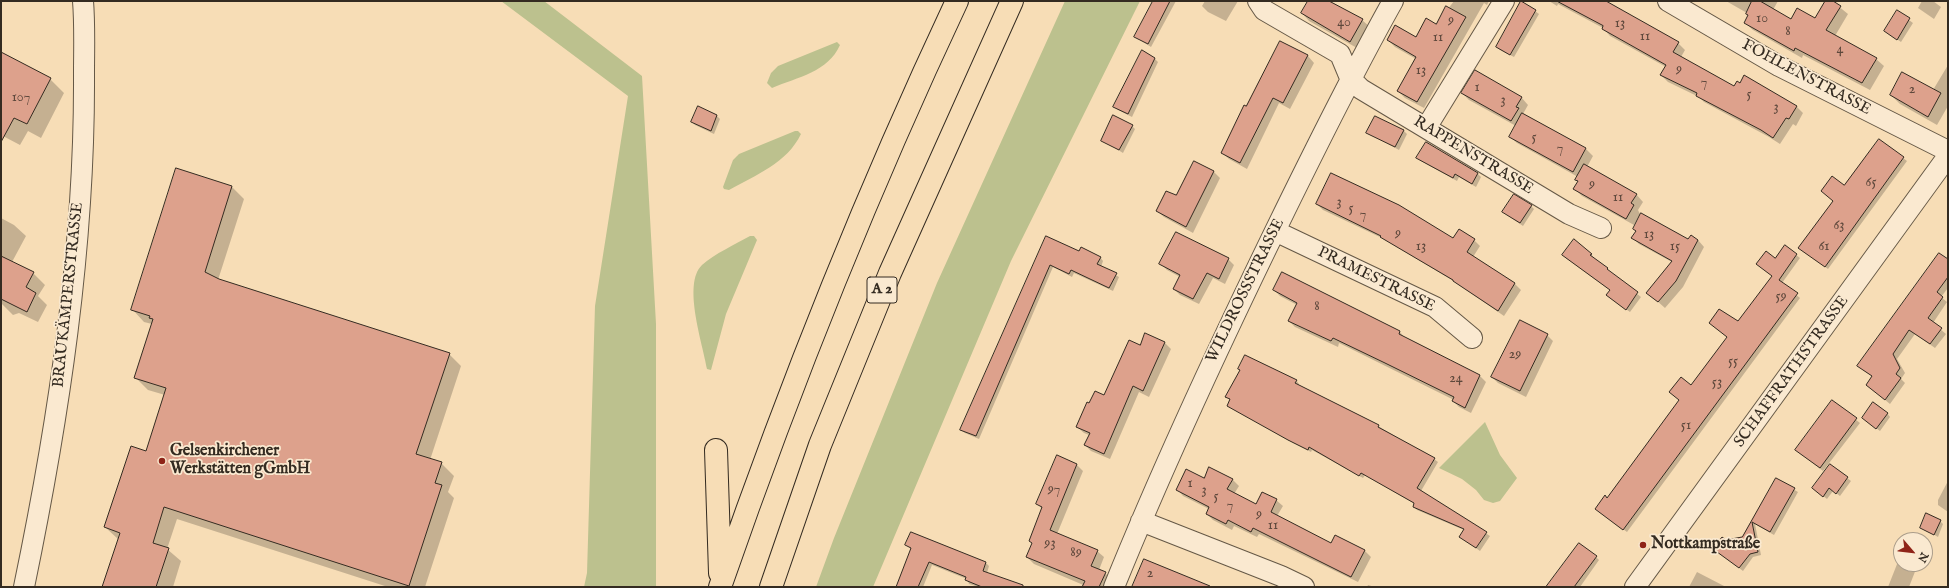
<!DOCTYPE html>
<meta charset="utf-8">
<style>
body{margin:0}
#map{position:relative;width:1949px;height:588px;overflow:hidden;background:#f7ddb6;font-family:"IM FELL English",serif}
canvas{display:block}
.frame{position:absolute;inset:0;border:2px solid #342b21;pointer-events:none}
.north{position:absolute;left:1893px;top:532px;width:40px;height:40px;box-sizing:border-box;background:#fae9d0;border:1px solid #ab9d8a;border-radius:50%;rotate:118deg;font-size:11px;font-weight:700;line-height:16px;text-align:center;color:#342b21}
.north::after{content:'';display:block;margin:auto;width:14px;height:18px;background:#8f2418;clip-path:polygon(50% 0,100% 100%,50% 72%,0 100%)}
</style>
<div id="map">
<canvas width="1949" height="588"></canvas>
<div class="frame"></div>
<div class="north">N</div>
</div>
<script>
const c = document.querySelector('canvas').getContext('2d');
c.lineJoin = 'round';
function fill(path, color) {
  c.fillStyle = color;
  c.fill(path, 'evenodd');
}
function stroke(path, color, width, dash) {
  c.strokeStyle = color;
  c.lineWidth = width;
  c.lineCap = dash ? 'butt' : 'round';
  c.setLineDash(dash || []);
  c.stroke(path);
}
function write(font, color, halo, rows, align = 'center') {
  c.font = font + ' "IM FELL English",serif';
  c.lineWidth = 3.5;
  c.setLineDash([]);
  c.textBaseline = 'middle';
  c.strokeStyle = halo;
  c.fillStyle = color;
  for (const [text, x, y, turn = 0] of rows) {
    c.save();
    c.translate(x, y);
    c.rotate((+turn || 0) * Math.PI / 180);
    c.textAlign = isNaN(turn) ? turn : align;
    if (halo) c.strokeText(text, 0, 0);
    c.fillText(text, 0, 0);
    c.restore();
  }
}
fill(new Path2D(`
 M501 1H544L642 76 656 324V587H584L587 573 595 306 628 96Z
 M1065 1H1140L1011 261 873 587H816L834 538 937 283Z
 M837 42 840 45C828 72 798 77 772 88L767 83 771 73 778 66Z
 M795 131H798L801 134C787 163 756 175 729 190L724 189 723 187 733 160 739 154Z
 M750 236H754L757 240 726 314 711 370 707 369C703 344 682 284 702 265 714 254 736 244 750 236Z
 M1485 422 1500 455 1517 478 1500 501 1493 503 1484 500 1476 490 1462 479 1439 468Z`), '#bcc18e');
fill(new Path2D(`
 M1154 1H1176L1151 47 1135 37Z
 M1205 1H1238L1226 21 1208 12 1202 6Z
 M1309 1H1330L1362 20 1370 27 1357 48 1309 21 1302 13Z
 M1454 1H1489L1487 5 1484 3 1424 108 1405 98 1398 91 1416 59 1395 47 1388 40 1417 38 1436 25Z
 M1549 1H1608V2L1678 43 1685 50 1681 57 1734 87 1796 106 1803 113 1796 126 1793 124 1780 144 1769 137 1704 102 1699 97 1668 82 1661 75 1666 67 1610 36 1603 28 1558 4 1557 6Z
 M1726 1H1778L1773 10 1792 20 1815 19 1826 1H1832L1848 14 1835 36 1876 59 1884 66 1870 90 1803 55 1802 58 1753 30 1745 23 1749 16 1747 13Z
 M1922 1H1933L1941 7 1934 19 1918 8Z
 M1535 11 1539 14 1514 57 1500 50 1497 47Z
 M1898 12 1913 23 1901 42 1885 31Z
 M1280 43 1308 56 1314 63 1290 109 1279 103 1247 169 1229 159 1222 153Z
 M1 53 50 79 64 93 41 138 28 131 20 145 1 135Z
 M1155 59 1158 62 1132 117 1118 110 1114 106Z
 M1948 65V106L1937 125 1900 104 1891 95 1933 90Z
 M1462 93 1521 97 1528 105 1523 114 1525 116 1586 149 1593 156 1587 167 1636 194 1643 202 1638 210 1640 214 1689 241 1698 240 1704 247 1683 287 1665 308 1648 293 1672 262 1639 244 1633 238 1636 232 1634 229 1642 215 1640 214 1634 225 1582 196 1575 189 1579 182 1576 180 1578 177 1517 143 1510 137 1516 126 1469 100Z
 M717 116 720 119 714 134 695 125 692 122Z
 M1132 126 1135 129 1123 153 1102 140Z
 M1404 131 1407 134 1399 150 1368 133Z
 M1879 140 1907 161 1828 269 1803 251 1834 201 1822 191 1844 186Z
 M1426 143 1478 174 1481 177 1476 187 1459 177 1457 181 1421 161 1418 158Z
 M177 169 232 187 244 199 218 280 449 354 461 366 430 460 441 463 454 476 448 492 454 498 425 587H388L177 519 167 549 181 561 173 587H103L119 540 105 527 147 452 165 395 148 390 135 377 152 324 144 322 132 309Z
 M1213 171 1220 178 1193 233 1164 217 1157 211Z
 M1317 204 1454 240H1474L1480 246 1473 257 1515 284 1521 290 1504 316 1455 282 1384 239 1323 210Z
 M1531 206 1534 209 1523 226 1507 215Z
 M1 218 14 225 26 236 12 262 33 273 45 285 38 296 47 305 38 322 19 313 13 315 1 303Z
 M1176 233 1228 259 1234 265 1225 284 1213 278 1199 304 1180 295 1174 289 1180 277 1167 270 1161 264Z
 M1046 238 1080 253 1100 257 1103 261 1101 267 1119 277 1113 291 1074 273 1072 277 1053 267 979 439 965 433 961 430Z
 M1785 246 1800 258 1782 283 1800 298 1627 532 1599 512 1728 338 1710 323 1739 322 1773 276 1776 259Z
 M1591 254 1594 258 1593 259 1641 297 1630 312 1610 298V290L1566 258Z
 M1948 261V288L1941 297 1947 302 1933 323 1946 334 1935 348 1915 334 1897 359 1905 373 1901 379 1905 383 1890 404 1867 385 1873 377 1863 370Z
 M1282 273 1400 332 1405 338 1480 376 1486 382 1471 413 1459 407 1453 401 1454 400 1339 343 1338 347 1295 327 1289 321 1297 305 1280 296 1274 290Z
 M1547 335 1553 341 1526 397 1498 383 1492 377Z
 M1165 343 1171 349 1149 397 1139 392 1110 459 1091 451 1085 445 1089 435 1084 433 1077 427 1105 396 1140 346Z
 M1296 380 1299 384 1298 386 1378 426 1434 459 1438 462 1421 491 1490 536 1480 551 1460 537 1464 530 1417 510 1414 507 1415 504 1365 475 1363 478 1312 450 1311 452 1293 443 1228 405 1231 400 1227 396Z
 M1832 401 1860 423 1823 471 1800 453Z
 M1887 413 1890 417 1880 431 1866 421Z
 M1077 465 1083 471 1057 534 1097 551 1104 557 1099 570 1105 573 1112 580 1109 587H1088L1034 564 1027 557 1033 544 1030 541 1042 509 1038 504Z
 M1830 465 1851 481 1840 496 1833 491 1827 499 1813 488Z
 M1204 479H1232L1239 486 1234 494 1256 505 1276 500 1283 506 1277 516 1332 544 1364 550 1371 557 1358 582 1259 534 1257 537 1234 526 1232 530 1213 520 1207 514 1209 509 1183 496 1177 489Z
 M1776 479 1798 492 1774 535 1755 524 1761 555 1753 557 1743 571 1714 549 1726 541 1743 537Z
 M1948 481V512L1938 505V500Z
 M1940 521 1943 524 1938 537 1921 527Z
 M907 545 986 563 989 566 987 573 1002 587H979L969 584 967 579 932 565 923 587H897L911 549Z
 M1901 554V564H1918L1909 587H1888Z
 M1596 557 1599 560 1580 587H1547Z
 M1697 572 1726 587H1689Z
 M1368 585 1375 587H1367Z`), '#0003');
const building = new Path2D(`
 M1153 1H1170L1148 44 1134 37Z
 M1308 1H1329L1363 19 1350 42 1301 13Z
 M1521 1 1536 10 1510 55 1496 47Z
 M1557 1H1606L1679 42 1673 52 1734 86 1737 81 1740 83 1744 75 1797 106 1789 119 1786 118 1773 138 1761 130 1696 96 1697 93 1660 75 1666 65 1602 29 1603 26Z
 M1752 1H1760L1791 19 1797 8 1815 18 1825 1H1833L1841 6 1826 30 1877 58 1862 83 1795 48 1794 51 1744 23 1748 15 1746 14Z
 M1446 6 1466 17 1417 102 1397 91 1416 57 1387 40 1395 25 1416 37 1426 18 1436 24Z
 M1897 10 1910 18 1897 40 1884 31Z
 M1280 41 1308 55 1283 103 1273 98 1240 163 1221 153 1244 105 1246 106Z
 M1142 50 1155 58 1128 114 1113 107Z
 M1 52 51 78 27 124 14 118 1 142Z
 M1475 70 1522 97 1516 107 1519 108 1511 121 1461 93Z
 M1902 72 1941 93 1928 117 1890 95Z
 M698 106 717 115 711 131 691 122Z
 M1522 113 1586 148 1573 172 1509 137Z
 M1113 115 1133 125 1119 150 1101 141Z
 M1375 116 1404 130 1395 147 1366 133Z
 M1879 139 1904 157 1825 267 1798 248 1833 201 1821 191 1832 176 1844 185Z
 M1426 142 1478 173 1472 184 1455 174 1453 178 1416 158Z
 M1194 161 1214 171 1186 227 1156 211 1166 191 1176 195Z
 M1584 164 1637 194 1631 203 1634 205 1626 219 1573 189 1578 181 1575 180Z
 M176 168 232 186 205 272 219 279 450 353 416 454 442 462 435 483 442 485 409 586 164 507 153 543 169 548 156 587H102L120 533 104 527 131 446 146 451 166 388 134 378 153 319 149 318 150 316 131 310Z
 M1331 173 1399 205 1453 238 1459 229 1475 239 1467 252 1515 283 1498 311 1453 281V280L1380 237 1381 236 1316 204Z
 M1514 194 1532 205 1520 223 1502 212Z
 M1641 213 1688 239 1691 235 1698 240 1676 281 1658 302 1646 293 1672 261 1631 238 1636 231 1633 229Z
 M1176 232 1229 258 1219 279 1207 273 1193 299 1173 289 1180 275 1159 264Z
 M1046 236 1079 251 1081 247 1101 257 1097 264 1117 273 1109 288 1071 270 1069 274 1050 265 976 436 960 430Z
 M1574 239 1592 254 1590 255 1608 268 1607 269 1638 292 1626 310 1606 295 1610 290 1562 255Z
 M1785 245 1797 254 1779 280 1798 293 1623 530 1595 509 1605 495 1607 498 1679 400 1669 392 1681 377 1691 385 1727 337 1709 323 1719 309 1738 321 1772 276 1756 264 1766 251 1775 258Z
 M1939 253 1948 259V277L1937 292 1943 297 1928 318 1942 328 1930 344 1909 330 1893 354 1900 368 1896 374 1901 378 1885 400 1866 385 1872 376 1857 366Z
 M1 256 34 272 26 287 36 293 27 312 1 299Z
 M1282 272 1400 331 1399 334 1480 375 1465 408 1452 401 1454 397 1385 363 1333 338 1331 341 1288 321 1297 303 1273 290Z
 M1520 320 1548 334 1520 391 1491 377Z
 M1145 333 1165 342 1143 391 1133 386 1104 454 1084 445 1090 433 1076 427 1087 402 1089 403 1095 391 1104 395 1129 340 1140 345Z
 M1245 355 1297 380 1295 383 1379 425 1378 427 1435 458 1417 488 1487 532 1476 548 1459 537 1464 529 1413 507 1414 503 1361 473 1359 476 1309 447 1308 450 1288 440 1227 406 1230 399 1225 397 1240 370 1238 369Z
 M1832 400 1857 418 1820 468 1795 450Z
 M1873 402 1888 413 1876 429 1862 418Z
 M1057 455 1077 464 1050 530 1098 550 1091 566 1106 572 1099 587H1082L1085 581 1026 557 1032 543 1029 541 1042 507 1036 504Z
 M1830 464 1848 477 1836 494 1829 488 1823 497 1812 488Z
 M1209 467 1233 479 1227 489 1256 504 1262 492 1277 499 1271 512 1331 543 1335 535 1365 550 1351 577 1253 528 1251 532 1228 520 1226 524 1206 514 1209 507 1176 490 1186 469 1204 478Z
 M1776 478 1795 488 1770 532 1752 522 1758 552 1750 554 1739 568 1713 549 1722 537 1726 540 1742 537Z
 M1926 513 1941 520 1934 535 1920 528Z
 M911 532 986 562 983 571 1023 585V587H982L965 580 966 577 929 562 918 587H896L911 548 905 545Z
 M1579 543 1597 556 1574 587H1546Z
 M1144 559 1210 586V587H1132Z`);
fill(building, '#dda18c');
stroke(building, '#342b21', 1);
const minor = new Path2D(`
 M1258 1 1264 10 1340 54 1350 78 1361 89 1569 214 1601 228
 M1668 1 1779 66 1948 151
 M1426 128 1504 1
 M1275 231 1435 307 1472 338
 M1141 521 1281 576 1304 587
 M24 587C59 418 85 246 84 74 84 50 85 25 83 1
 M1114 587C1163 466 1218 348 1275 231 1313 153 1351 76 1393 1
 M1635 587 1948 156`);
const highway = new Path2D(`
 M716 450 720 573
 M720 587C789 388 867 192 957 1
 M771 587 820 445 890 273 1012 1`);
stroke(minor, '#655846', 22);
stroke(highway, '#342b21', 24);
stroke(minor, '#fae9d0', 20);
stroke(highway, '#f7ddb6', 22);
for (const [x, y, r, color] of [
 [162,461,4,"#8f2418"],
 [1643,545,4,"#8f2418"]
]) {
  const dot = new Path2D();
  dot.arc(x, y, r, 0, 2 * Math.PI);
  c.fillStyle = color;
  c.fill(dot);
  stroke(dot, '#fae9d0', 1.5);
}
write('14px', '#5e483c', null, [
 ["10",1762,19],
 ["9",1451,21],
 ["40",1344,23],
 ["13",1620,24],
 ["8",1788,32],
 ["11",1645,37],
 ["11",1438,38],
 ["4",1840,50],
 ["9",1679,70],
 ["13",1421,71],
 ["7",1704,83],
 ["1",1477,88],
 ["2",1912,90],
 ["5",1749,95],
 ["107",21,98],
 ["3",1503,101],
 ["3",1776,108],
 ["5",1534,138],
 ["7",1560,149],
 ["65",1871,183],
 ["9",1592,185],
 ["11",1618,198],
 ["3",1339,203],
 ["5",1351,209],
 ["7",1363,215],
 ["63",1839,226],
 ["9",1398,234],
 ["13",1649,235],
 ["13",1421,247],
 ["15",1675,247],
 ["61",1824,247],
 ["59",1781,297],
 ["8",1317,307],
 ["29",1515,355],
 ["55",1733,362],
 ["24",1456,379],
 ["53",1717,383],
 ["51",1686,426],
 ["1",1190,484],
 ["97",1054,490],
 ["3",1204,491],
 ["5",1216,497],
 ["7",1230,506],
 ["9",1259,515],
 ["11",1273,526],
 ["93",1050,544],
 ["89",1076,553],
 ["2",1150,574]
]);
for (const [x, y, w] of [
 [882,290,30]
]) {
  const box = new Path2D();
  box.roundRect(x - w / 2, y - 13, w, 26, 3);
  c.fillStyle = '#fae9d0';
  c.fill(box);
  stroke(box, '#342b21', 1);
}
write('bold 15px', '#342b21', null, [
 ["A 2",882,290]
]);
write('16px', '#342b21', '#fae9d0', [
 ["FOHLENSTRASSE",1806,78,28],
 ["RAPPENSTRASSE",1473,156,31],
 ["PRAMESTRASSE",1376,280,26],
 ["WILDROSSSTRASSE",1246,291,-64],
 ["BRAUKÄMPERSTRASSE",69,295,-84],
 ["SCHAFFRATHSTRASSE",1792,372,-54]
]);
write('bold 16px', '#342b21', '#fae9d0', [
 ["Gelsenkirchener",170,452],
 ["Werkstätten gGmbH",170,470],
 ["Nottkampstraße",1651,545]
], 'left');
</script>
